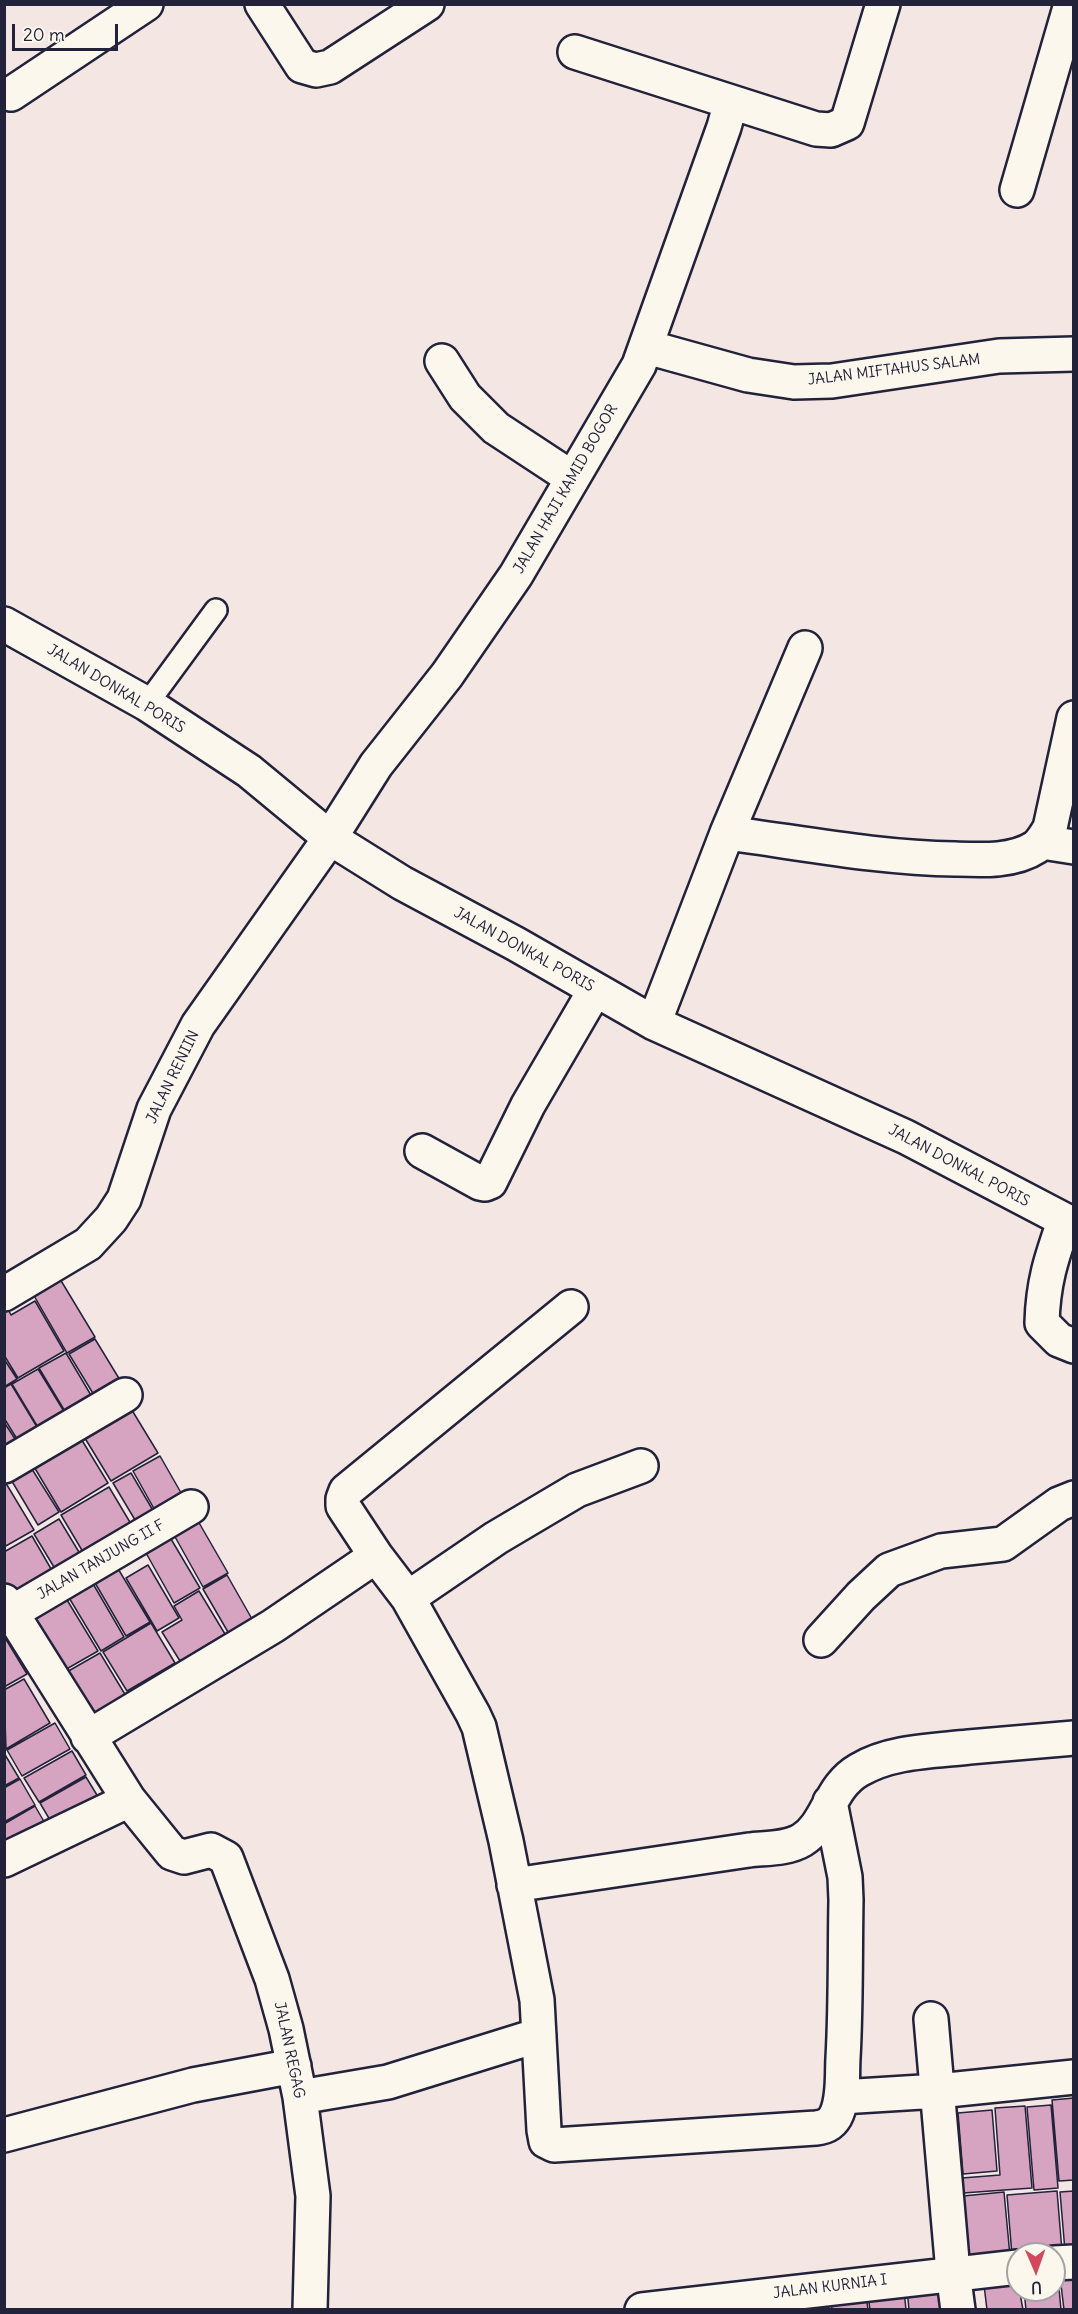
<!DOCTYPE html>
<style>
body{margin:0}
#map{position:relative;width:1078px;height:2314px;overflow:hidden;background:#f4e6e3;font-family:Delius,sans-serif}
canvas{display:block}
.frame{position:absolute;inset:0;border:6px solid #22223b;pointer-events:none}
.north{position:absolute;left:1006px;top:2242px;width:60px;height:60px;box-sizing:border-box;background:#fbf7ec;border:2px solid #a4a2a5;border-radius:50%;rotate:178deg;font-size:16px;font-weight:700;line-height:24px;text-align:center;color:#22223b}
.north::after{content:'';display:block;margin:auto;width:21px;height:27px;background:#d1495b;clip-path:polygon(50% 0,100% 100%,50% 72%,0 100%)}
.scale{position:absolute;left:12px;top:24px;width:106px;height:27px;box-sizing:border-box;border:3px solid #22223b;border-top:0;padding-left:8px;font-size:18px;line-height:21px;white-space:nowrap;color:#22223b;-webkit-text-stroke:4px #fbf7ec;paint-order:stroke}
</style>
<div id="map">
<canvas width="1078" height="2314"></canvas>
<div class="frame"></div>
<div class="north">U</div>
<div class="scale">20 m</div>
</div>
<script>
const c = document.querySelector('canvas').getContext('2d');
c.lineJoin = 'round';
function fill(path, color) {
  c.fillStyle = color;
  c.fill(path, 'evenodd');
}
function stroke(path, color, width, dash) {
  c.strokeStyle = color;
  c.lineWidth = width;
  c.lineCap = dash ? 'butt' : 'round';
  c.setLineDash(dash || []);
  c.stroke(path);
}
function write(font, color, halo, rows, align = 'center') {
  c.font = font + ' Delius,sans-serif';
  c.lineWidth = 4.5;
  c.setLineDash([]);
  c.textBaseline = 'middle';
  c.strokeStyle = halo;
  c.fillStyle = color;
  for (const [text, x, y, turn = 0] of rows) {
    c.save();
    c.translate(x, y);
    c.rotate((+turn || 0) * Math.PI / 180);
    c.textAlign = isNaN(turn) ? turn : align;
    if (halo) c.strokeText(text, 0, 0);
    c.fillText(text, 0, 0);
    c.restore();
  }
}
const building = new Path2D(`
 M60 1279 95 1337 67 1353 33 1294Z
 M35 1301 64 1351 18 1378 4 1355V1311L8 1309 11 1315Z
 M95 1339 123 1385 97 1400 69 1354Z
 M66 1353 95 1402 69 1418 39 1368Z
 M4 1359 17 1379 4 1387Z
 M38 1369 68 1418 42 1434 12 1384Z
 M11 1384 37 1427 17 1439 4 1418V1388Z
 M127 1402 158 1453 111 1481 80 1430Z
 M4 1422 17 1442 4 1449Z
 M80 1437 108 1483 61 1512 33 1465Z
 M160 1456 184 1498 157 1514 133 1471Z
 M30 1466 59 1512 38 1525 10 1478Z
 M131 1473 158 1519 141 1530 113 1483Z
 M4 1480 34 1530 4 1547Z
 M109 1487 137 1534 89 1562 61 1515Z
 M59 1519 85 1562 60 1577 34 1534Z
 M198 1521 228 1573 203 1587 174 1535Z
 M32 1536 54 1574 12 1598 4 1585V1552Z
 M171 1539 200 1588 174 1603 146 1553Z
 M148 1565 179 1618 157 1631 126 1578Z
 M117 1567 150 1622 126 1636 94 1581Z
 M227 1575 256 1626 232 1639 203 1589Z
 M92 1582 124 1637 101 1651 68 1596Z
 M199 1591 225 1634 180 1661 162 1632 182 1620 174 1606Z
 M64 1595 98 1651 56 1675 23 1620Z
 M151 1623 175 1663 127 1691 103 1652Z
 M4 1636 27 1674 4 1687Z
 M100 1653 129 1701 87 1725 58 1677Z
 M24 1679 50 1723 6 1749 4 1690Z
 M55 1723 70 1749 22 1776 7 1750Z
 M72 1751 86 1775 39 1802 24 1778Z
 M4 1753 19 1778 4 1786Z
 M86 1777 103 1805 57 1832 40 1803Z
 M20 1779 35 1805 4 1822V1788Z
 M35 1806 50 1832 4 1858V1824Z
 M1074 2098V2180L1059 2181 1052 2100Z
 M1051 2105 1058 2188 1034 2190 1027 2107Z
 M1025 2106 1032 2188 963 2193 962 2178 1000 2175 995 2108Z
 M992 2110 997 2171 963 2174 958 2113Z
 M1057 2191 1062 2251 1012 2255 1007 2195Z
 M1074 2191V2250L1065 2251 1060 2192Z
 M1004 2192 1010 2256 968 2259 963 2196Z
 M1074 2275V2310H1064L1060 2276Z
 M1054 2277H1058L1061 2310H1026L1024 2290H1054Z
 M1018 2282 1023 2310H987L984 2285Z
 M942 2285 945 2310H909L907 2289Z
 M904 2290 906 2310H870L868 2294Z
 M866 2294 868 2310H832L831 2298Z
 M828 2299 829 2310H793V2303Z`);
fill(building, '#d6a4c0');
stroke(building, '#22223b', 1.5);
const lane = new Path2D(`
 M147 704 216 610`);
const street = new Path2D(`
 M262 4 302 66 316 70 330 67 427 4
 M575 52 816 129 831 130 847 123 883 4
 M11 94 146 4
 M1017 190 1071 4
 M647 347 748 375 794 382 832 381 999 356 1074 354
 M442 361 465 397 496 428 572 478
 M4 624 147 704 249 771 330 838 402 883 516 944 654 1023 906 1137 1074 1225
 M727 833C803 843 878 858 955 859 981 860 1013 862 1036 847 1042 842 1046 835 1050 828L1074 718
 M1042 842 1074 847
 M654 1023 727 833 805 648
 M422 1151 480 1183 485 1184 490 1182 528 1105 595 990
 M1064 1222C1051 1259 1043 1283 1042 1323L1059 1340 1074 1346
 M4 1294 88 1244 111 1219 124 1199 154 1109 198 1025 330 838 376 765 447 675 516 575 639 365 724 127 731 102
 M4 1466 125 1395
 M376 1556 343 1506V1499L346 1491 571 1307
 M408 1598 496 1538 577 1490 641 1466
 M4 1601 129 1800 172 1853 184 1857 211 1850 226 1858 272 1979 286 2029 300 2097 313 2196 310 2310
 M11 1613 191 1507
 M821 1640 861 1596 889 1570 941 1551 1003 1544 1059 1504 1074 1498
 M88 1737 273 1626 376 1556 408 1598 473 1714 479 1727 506 1841 537 2000 544 2130 546 2141 554 2145 816 2128C826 2127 833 2123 837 2113 844 2096 842 2075 843 2058 846 2005 845 1952 846 1900L845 1877 830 1802
 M4 1860 129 1800
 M514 1885 749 1850C766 1848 787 1849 802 1840 828 1824 829 1787 859 1770 891 1751 933 1751 969 1747 1004 1744 1039 1741 1074 1738
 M931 2019 953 2272 958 2310
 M300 2097 388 2082 539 2035
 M841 2097 938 2091 1074 2077
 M4 2135 193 2085 294 2066
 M1054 2263 1074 2262
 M642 2310 1018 2267`);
stroke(lane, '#22223b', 26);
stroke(street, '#22223b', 38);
stroke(lane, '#fbf7ec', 21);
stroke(street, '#fbf7ec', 33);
write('15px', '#22223b', '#fbf7ec', [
 ["JALAN MIFTAHUS SALAM",894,370,-7],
 ["JALAN HAJI KAMID BOGOR",566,489,-60],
 ["JALAN DONKAL PORIS",116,689,31],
 ["JALAN DONKAL PORIS",524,950,29],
 ["JALAN RENIIN",173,1077,-64],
 ["JALAN DONKAL PORIS",959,1166,28],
 ["JALAN TANJUNG II F",101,1560,-30],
 ["JALAN REGAG",289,2050,78],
 ["JALAN KURNIA I",830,2287,-7]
]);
</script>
